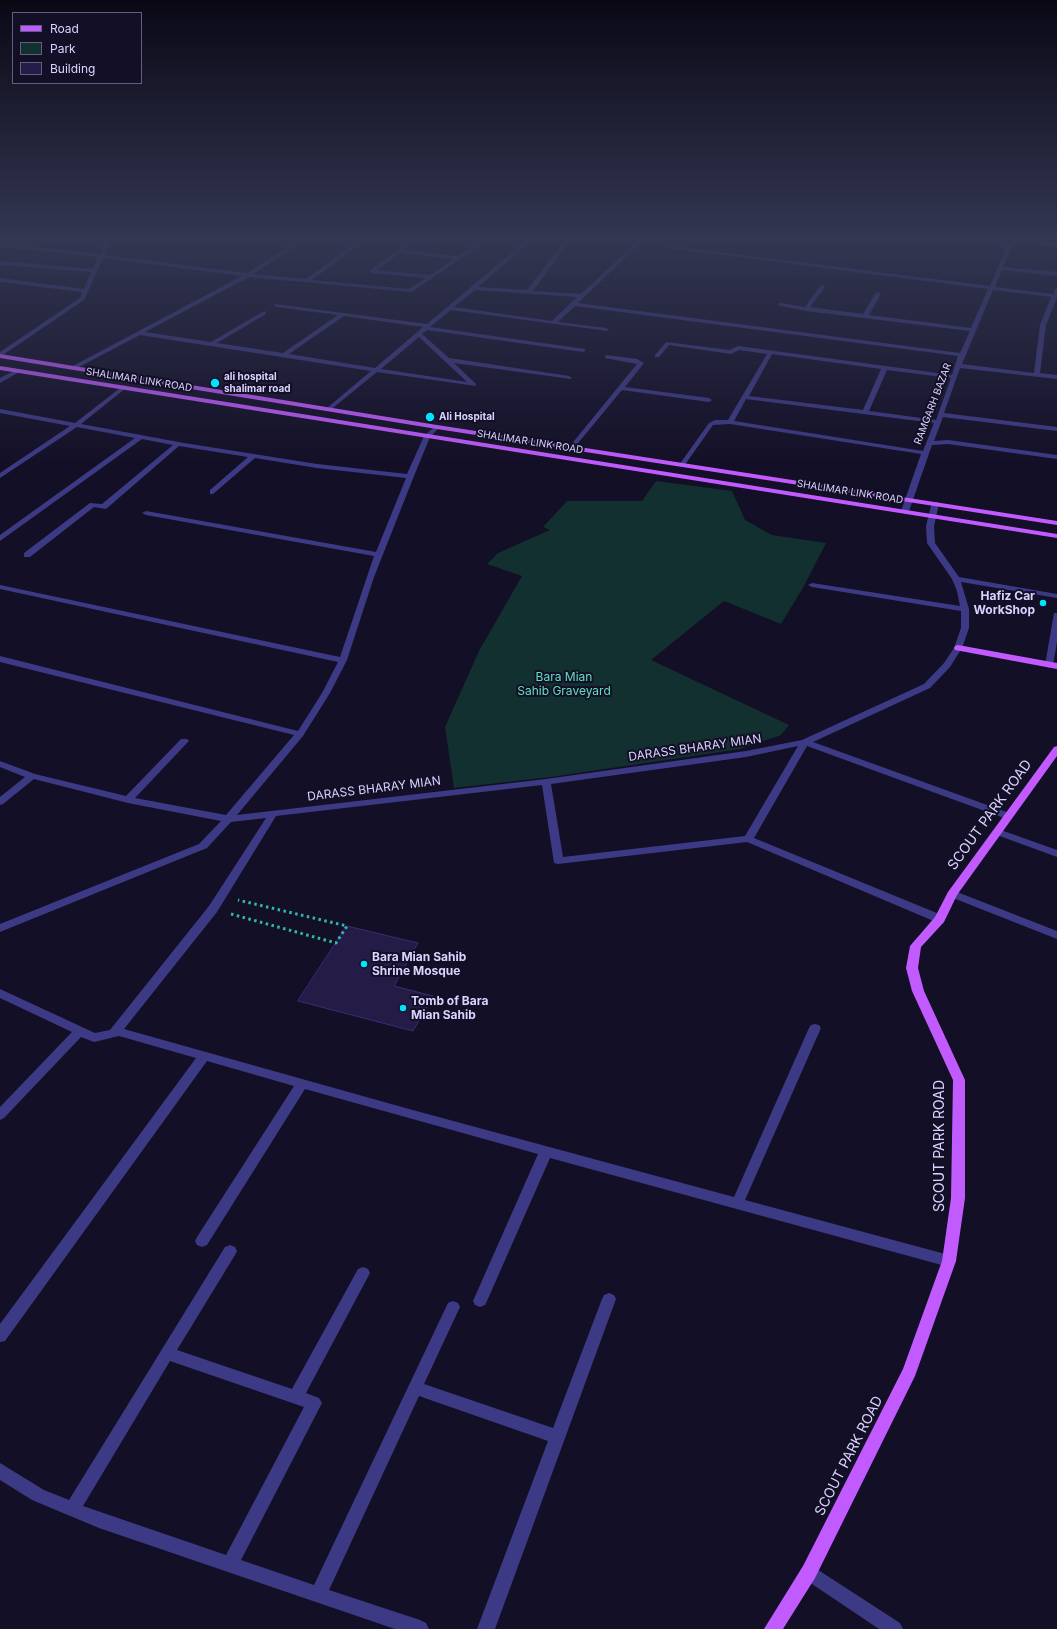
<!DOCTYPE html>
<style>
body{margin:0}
#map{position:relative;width:1057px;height:1629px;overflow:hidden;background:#130f26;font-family:Inter,sans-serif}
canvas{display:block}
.legend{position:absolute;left:12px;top:12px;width:130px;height:72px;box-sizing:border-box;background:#130f26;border:1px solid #625e7d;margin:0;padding:5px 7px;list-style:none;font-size:12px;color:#d9d4ff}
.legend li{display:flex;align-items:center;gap:8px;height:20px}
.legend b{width:20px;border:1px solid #625e7d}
</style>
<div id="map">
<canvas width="1057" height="1629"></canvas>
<ul class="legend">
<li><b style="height:5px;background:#c25bff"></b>Road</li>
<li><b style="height:11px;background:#12302f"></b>Park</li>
<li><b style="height:11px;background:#241b47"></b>Building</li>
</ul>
</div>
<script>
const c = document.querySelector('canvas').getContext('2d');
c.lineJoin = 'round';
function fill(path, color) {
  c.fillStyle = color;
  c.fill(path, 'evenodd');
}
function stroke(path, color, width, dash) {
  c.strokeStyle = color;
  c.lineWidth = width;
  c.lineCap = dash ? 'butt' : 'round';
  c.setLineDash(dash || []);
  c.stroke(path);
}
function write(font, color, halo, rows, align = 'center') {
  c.font = font + ' Inter,sans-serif';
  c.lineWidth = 4;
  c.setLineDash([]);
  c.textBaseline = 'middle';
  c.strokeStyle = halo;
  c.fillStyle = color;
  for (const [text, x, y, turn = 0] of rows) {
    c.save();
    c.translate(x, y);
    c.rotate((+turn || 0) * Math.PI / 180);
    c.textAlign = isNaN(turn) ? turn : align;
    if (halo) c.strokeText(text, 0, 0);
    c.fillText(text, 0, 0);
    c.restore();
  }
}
fill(new Path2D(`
 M656 481 732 491 745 520 772 535 826 543 804 586 781 624 724 601 651 660 789 725 781 735 740 749 551 777 454 788 445 727 479 651 522 576 487 564 498 553 550 530 543 527 567 501H642Z`), '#12302f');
const building = new Path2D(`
 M347 926 418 943 394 986 433 996 413 1031 298 1001Z`);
fill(building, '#241b47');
stroke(building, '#3b2d73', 1);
stroke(new Path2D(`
 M231 914 336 943 347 926 238 900`), '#2fb8b0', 3, [2.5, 3.5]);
fill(new Path2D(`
 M106 239H111L104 255 247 273 300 239H306L253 274 306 279 361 239H367L312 280 409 289 426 278 372 273 369 271 412 239H418L404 250 458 256 483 239H489L412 292 249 277 145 332 211 342 264 311 266 312V314L217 343 283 353 338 315 277 307 274 305 275 304 427 324 528 239H534L478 287 527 290 566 239H571L533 291 581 294 640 239H645L578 303 960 353 970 331 806 311 777 305 780 303 805 307 820 286 822 285 825 287 810 307 863 314 875 294 878 292 881 294 869 315 971 328 988 289 668 248 671 246 990 286 1007 246 962 239H980L1009 243 1010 239 1057 243V247L1014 242 1003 267 1057 272V276L1002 270 995 287 1053 294 1055 289 1057 288V298L1046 325 1040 373 1057 375V379L960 368 944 413 1057 427V431L943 417 934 441 948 440 1057 455V459L948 444 932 445 909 511 905 513 901 511 921 454 730 424 713 425 684 466H680L679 465 709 423 715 420H728L767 354 739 350 731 354 669 345 659 357H655V355L666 342 730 350 738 346 952 375 958 356 575 306 558 322 606 328 609 330 608 331 451 310 430 327 585 349V351L583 352 427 330 422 334 449 358 569 376 572 378 571 379 454 363 476 384V386L377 372 329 411 326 409 327 408 371 371 140 335 77 368H73V366L242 276 103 258 84 300 0 357V352L80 298 82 292 0 282V278L84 289 91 272 0 265V261L93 269 98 257 0 247V243L100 254ZM400 253 454 259 430 275 377 270ZM475 290 577 297 552 321 454 307ZM993 290 1051 297 1040 325 1034 373 962 364ZM344 316 423 327 375 368 289 354ZM419 337 467 382 381 369ZM772 354 881 369 863 410 749 396ZM887 370 951 378 936 420 869 411ZM746 399 934 423 923 451 734 421Z
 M607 355 637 359 644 363 625 387 709 398 712 400 709 402 622 390 574 448H570V446L637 364 605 358V356Z
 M16 370 21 371 0 383V378Z
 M124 385 127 387 126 388 81 424 184 443 317 464 407 474 424 436 435 426 440 427 430 437 414 476 374 577 347 660 330 693 303 736 237 815 546 779 746 751 802 740 924 684 944 663 954 648 961 628V611L812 587 808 585 812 583 960 606 957 591 952 579 927 543 926 526 932 502H938L939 504 934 526 935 543 959 577 1057 594V598L961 582 969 609V628L962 648 950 667 930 688 813 742 1012 814 1013 816 1012 818H1004L807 746 754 838 944 916 945 919 944 922H936L747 842 558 864 554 863 542 785 276 816 217 912 124 1029 409 1109 734 1197 809 1028 811 1025 815 1024 819 1025 821 1028 745 1200 949 1255 954 1257 956 1261 954 1265 949 1267 550 1158 487 1301 485 1305 480 1307 475 1305 473 1301 538 1154 305 1089 207 1245 202 1247 197 1245 195 1241 197 1237 294 1086 207 1061 5 1341 0 1342V1324L196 1058 119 1036 94 1042 81 1037 4 1118 0 1120V1107L72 1032 0 998V989L95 1033 110 1030 209 906 266 818 231 822 207 848 0 932V924L199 844 221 821 128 803 34 779 3 804 0 805V797L25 777 0 767V761L35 774 126 796 181 739H187L189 741 187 743 135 798 226 815 294 735 0 662V656L298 731 322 693 338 662 0 589V585L340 657 374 556 146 515 142 513 146 511 376 552 406 478 317 468 255 458 213 494H210V490L248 457 179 446 106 509 94 507 30 557H24V553L90 503 102 504 173 445 142 439 0 541V535L135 438 77 427 0 478V473L70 426 0 413V409L75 423ZM798 746 745 836 563 857 551 784 746 757Z
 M1054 613H1057V642L1053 665 1049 668 1045 665Z
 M998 829 1057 850V857L994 834 993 832 994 830Z
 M952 890 1057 931V939L948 896 947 894 948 892Z
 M230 1245 235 1247 237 1251 235 1255 177 1350 292 1389 358 1269 363 1267 368 1269 370 1273 306 1393 319 1398 322 1403 241 1560 314 1585 448 1303 453 1301 458 1303 460 1307 424 1384 553 1428 602 1299 604 1295 609 1293 614 1295 616 1299 495 1629H477L548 1441 419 1396 329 1590 420 1620 426 1623 429 1629H395L99 1528 32 1500 0 1480V1463L44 1490 69 1500 225 1247ZM170 1361 304 1407 226 1555 83 1506Z
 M809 1564 900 1623 903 1629H879L803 1578 801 1572 803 1566Z`), '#3d3a85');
fill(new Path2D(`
 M0 354 437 425 1057 521V525L437 429 0 358Z
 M0 366 1057 534V538L0 370Z
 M958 645 1057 663V669L955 650 954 648 955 646Z
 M1057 746V756L957 895 944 922 921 947 918 968 924 991 965 1080V1198L956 1261 915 1376 815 1578 783 1629H764L803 1566 903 1369 942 1261 951 1198 953 1080 912 991 906 968 910 946 935 917 948 892 1054 747Z`), '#c25bff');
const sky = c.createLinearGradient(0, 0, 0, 468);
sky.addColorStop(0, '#0a0815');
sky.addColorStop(0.51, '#333752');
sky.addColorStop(1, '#33375200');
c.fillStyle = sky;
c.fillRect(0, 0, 1057, 468);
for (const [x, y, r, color] of [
 [215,383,5,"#00e5ff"],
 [430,417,5,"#00e5ff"],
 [1043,603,4,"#00e5ff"],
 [364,964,4,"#00e5ff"],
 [403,1008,4,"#00e5ff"]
]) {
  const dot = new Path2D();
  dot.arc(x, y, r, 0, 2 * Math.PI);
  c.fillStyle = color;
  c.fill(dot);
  stroke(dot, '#130f26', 1.5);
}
write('bold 10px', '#d9d4ff', '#130f26', [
 ["ali hospital",224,377],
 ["shalimar road",224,389],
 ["Ali Hospital",439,417]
], 'left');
write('10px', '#d9d4ff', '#130f26', [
 ["SHALIMAR LINK ROAD",139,380,9],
 ["RAMGARH BAZAR",933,404,-69],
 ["SHALIMAR LINK ROAD",530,442,9],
 ["SHALIMAR LINK ROAD",850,492,9]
]);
write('bold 12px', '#d9d4ff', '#130f26', [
 ["Hafiz Car",1035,596,"right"],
 ["WorkShop",1035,610,"right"],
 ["Bara Mian Sahib",372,957],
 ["Shrine Mosque",372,971],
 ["Tomb of Bara",411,1001],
 ["Mian Sahib",411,1015]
], 'left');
write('12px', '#5fe0c0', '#130f26', [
 ["Bara Mian",564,677],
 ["Sahib Graveyard",564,691]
]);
write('12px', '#d9d4ff', '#130f26', [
 ["DARASS BHARAY MIAN",695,748,-8],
 ["DARASS BHARAY MIAN",374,789,-7]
]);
write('14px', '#d9d4ff', '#130f26', [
 ["SCOUT PARK ROAD",990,815,-54],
 ["SCOUT PARK ROAD",940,1146,-90],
 ["SCOUT PARK ROAD",849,1456,-63]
]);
</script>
